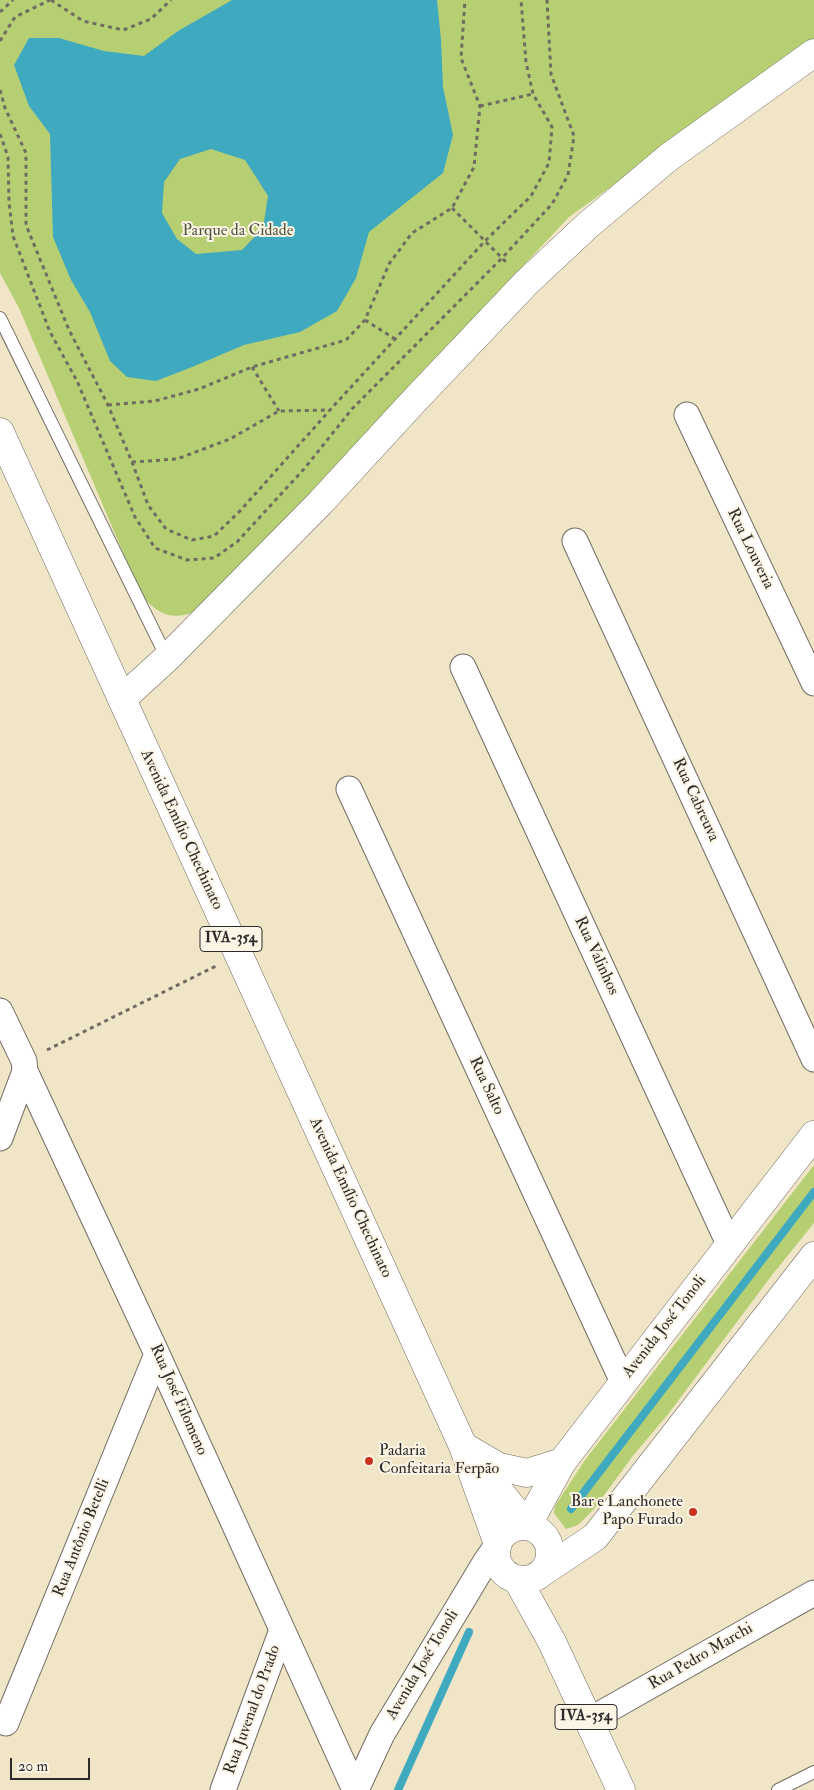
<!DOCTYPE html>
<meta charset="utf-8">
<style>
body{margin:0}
#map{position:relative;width:814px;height:1790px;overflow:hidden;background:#f0e5c7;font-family:"IM FELL Double Pica",serif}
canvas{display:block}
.scale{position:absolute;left:10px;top:1758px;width:80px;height:22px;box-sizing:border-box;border:2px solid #2b2b2b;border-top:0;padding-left:6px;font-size:15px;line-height:18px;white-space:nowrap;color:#2b2b2b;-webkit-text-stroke:4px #fcf5e5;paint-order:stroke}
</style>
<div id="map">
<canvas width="814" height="1790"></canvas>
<div class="scale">20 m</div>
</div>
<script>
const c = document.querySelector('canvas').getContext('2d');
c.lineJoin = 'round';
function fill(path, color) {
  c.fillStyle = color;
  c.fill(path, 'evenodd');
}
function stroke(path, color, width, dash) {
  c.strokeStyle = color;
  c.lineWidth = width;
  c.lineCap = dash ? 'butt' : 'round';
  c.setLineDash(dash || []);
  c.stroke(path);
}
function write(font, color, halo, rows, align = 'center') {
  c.font = font + ' "IM FELL Double Pica",serif';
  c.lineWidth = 4;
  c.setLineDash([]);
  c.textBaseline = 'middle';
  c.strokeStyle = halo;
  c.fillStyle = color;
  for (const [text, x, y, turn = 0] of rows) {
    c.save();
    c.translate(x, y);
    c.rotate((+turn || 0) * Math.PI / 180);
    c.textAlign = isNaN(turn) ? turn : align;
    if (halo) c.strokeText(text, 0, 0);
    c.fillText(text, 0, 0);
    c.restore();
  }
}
fill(new Path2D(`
 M0 0H814V40L569 217 202 608C175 623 155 616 139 590L19 308 0 273Z
 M814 1165V1223L772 1275 669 1413 632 1457 594 1509 578 1525 566 1529 554 1513 555 1506 585 1460Z`), '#b7cf73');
fill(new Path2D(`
 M232 0H437L441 40 443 87 453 135 443 173 369 232 356 278 337 311 300 332 244 345 192 367 156 381 127 377 110 361 90 312 71 280 53 237 50 134 29 106 14 65 29 38H59L104 51 144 56 178 31ZM211 149 245 160 268 196 263 228 242 250 196 254 177 239 162 213 164 182 180 159Z`), '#3fa9bf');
stroke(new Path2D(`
 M571 1509 814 1192
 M398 1790 469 1632`), '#3fa9bf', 8);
const service = new Path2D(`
 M0 318 167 658
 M778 1790 814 1772`);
const minor = new Path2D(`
 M687 415 814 683
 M575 541 814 1059
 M463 667 729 1244
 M349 789 623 1382
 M0 1011 24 1061 25 1071 157 1354 355 1790
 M0 1138 25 1071
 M588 1721 814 1593
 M6 1723 157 1354
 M223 1790 282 1630
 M356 1790 382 1734 486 1561 498 1544`);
const tertiary = new Path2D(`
 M122 699 167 658 320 503 414 401 527 282 588 225 669 157 814 53`);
const secondary = new Path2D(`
 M527 1526 562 1462 814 1135
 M544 1571 595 1537 814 1256`);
const primary = new Path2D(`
 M0 432 463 1446 498 1544
 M463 1446 499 1467 527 1473 562 1462
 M477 1463 527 1526
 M496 1553a27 27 0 1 1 54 0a27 27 0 1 1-54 0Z
 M517 1579 552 1642 621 1790`);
stroke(service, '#706c62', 14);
stroke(minor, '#706c62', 27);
stroke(tertiary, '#706c62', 29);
stroke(secondary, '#706c62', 29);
stroke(primary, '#706c62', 29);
stroke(new Path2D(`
 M51 0 83 21 123 30 151 19 171 0
 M0 12 13 0
 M0 41 15 17 50 0
 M0 90 5 108 26 153V225L69 330 108 405 132 462 148 505 166 529 192 540 214 536 240 511 330 410 485 241 531 196 549 163 552 127 533 94 526 62 521 0
 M480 106 533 94
 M0 134 8 157 9 202 13 236 50 332 77 381 135 517 155 548 187 560 214 558 237 542 304 469 352 409 502 258 552 204 568 175 574 136 551 74 547 0
 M452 208 508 264
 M365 320 395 339
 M252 367 279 411
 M108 405 155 401 199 389 252 367 346 340 365 320 389 264 412 233 452 208 474 167 480 106 461 58 465 0
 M132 462 177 459 230 439 279 411 330 410
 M47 1050 216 966`), '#706c62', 3, [4, 4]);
stroke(service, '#fff', 12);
stroke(minor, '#fff', 25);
stroke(tertiary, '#fff', 28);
stroke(secondary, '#fff', 28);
stroke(primary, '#fff', 28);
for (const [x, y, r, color] of [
 [369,1461,5,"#c8321e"],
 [693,1512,5,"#c8321e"]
]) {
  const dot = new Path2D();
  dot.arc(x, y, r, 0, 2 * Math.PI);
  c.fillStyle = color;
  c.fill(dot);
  stroke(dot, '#fcf5e5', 2);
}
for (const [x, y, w] of [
 [231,939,62],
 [586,1717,62]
]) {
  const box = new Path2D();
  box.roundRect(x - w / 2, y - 12.5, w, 25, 4);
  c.fillStyle = '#fcf5e5';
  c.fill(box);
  stroke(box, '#2b2b2b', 1);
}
write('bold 15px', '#2b2b2b', null, [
 ["IVA-354",231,939],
 ["IVA-354",586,1717]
]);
write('16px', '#4e543d', '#fcf5e5', [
 ["Parque da Cidade",238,232]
]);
write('16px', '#2b2b2b', '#fcf5e5', [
 ["Rua Louveria",750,549,64],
 ["Rua Cabreuva",695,800,65],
 ["Avenida Emílio Chechinato",181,830,65],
 ["Rua Valinhos",596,956,65],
 ["Rua Salto",486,1086,65],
 ["Avenida Emílio Chechinato",350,1198,65],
 ["Avenida José Tonoli",665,1327,-52],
 ["Rua José Filomeno",178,1400,66],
 ["Rua Antônio Betelli",82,1538,-68],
 ["Rua Pedro Marchi",701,1657,-30],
 ["Avenida José Tonoli",423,1665,-59],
 ["Rua Juvenal do Prado",253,1710,-70]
]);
write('16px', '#2b2b2b', '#fcf5e5', [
 ["Padaria",379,1452],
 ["Confeitaria Ferpão",379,1470],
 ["Bar e Lanchonete",683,1503,"right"],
 ["Papo Furado",683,1521,"right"]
], 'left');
</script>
